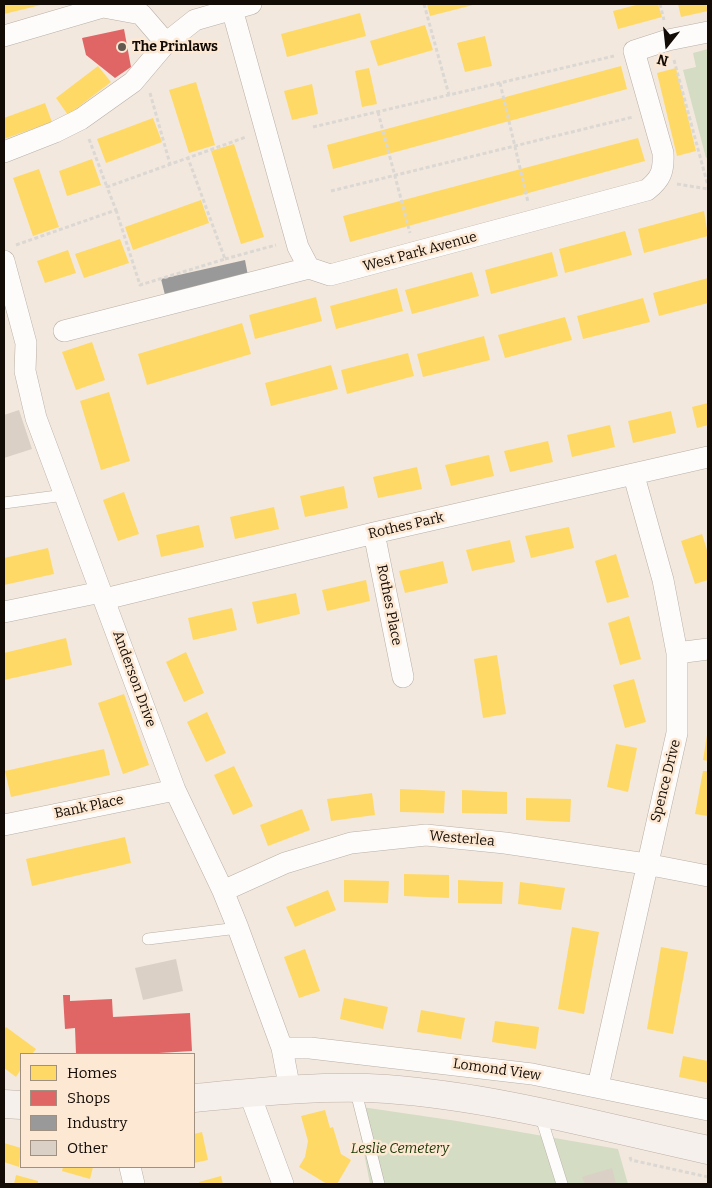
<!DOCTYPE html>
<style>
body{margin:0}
#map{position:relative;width:712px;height:1188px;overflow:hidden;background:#f3e8dd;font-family:Bitter,serif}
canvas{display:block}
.frame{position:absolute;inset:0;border:5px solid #130c06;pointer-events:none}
.legend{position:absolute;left:20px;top:1053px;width:175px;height:115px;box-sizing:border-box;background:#fde8d3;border:1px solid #9f9081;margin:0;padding:6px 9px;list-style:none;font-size:15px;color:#130c06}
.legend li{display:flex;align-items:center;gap:10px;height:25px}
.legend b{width:25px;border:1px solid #9f9081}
.north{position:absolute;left:642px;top:20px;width:50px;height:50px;-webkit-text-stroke:4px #fde8d3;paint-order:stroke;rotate:196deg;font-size:14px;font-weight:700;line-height:20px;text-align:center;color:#130c06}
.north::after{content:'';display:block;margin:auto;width:18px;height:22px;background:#130c06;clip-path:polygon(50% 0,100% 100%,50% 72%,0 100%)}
</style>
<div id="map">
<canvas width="712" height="1188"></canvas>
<div class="frame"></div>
<ul class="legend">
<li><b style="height:14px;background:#ffd966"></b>Homes</li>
<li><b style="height:14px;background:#e06666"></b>Shops</li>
<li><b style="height:14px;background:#999"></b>Industry</li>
<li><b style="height:14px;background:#dbd0c5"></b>Other</li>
</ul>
<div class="north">N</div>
</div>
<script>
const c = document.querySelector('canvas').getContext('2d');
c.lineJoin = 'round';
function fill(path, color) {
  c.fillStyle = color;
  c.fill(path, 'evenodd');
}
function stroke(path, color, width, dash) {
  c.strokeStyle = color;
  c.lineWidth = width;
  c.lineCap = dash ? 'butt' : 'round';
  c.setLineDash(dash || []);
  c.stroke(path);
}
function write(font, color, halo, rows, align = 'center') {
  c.font = font + ' Bitter,serif';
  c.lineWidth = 5;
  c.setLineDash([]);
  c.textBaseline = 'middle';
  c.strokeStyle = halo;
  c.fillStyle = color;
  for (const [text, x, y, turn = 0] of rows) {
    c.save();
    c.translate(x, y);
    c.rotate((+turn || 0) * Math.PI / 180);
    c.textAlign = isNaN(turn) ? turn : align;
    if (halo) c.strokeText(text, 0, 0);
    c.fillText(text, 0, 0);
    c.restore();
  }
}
fill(new Path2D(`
 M708 49V157L706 158 683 70 696 67 693 53Z
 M355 1106 457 1121 618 1149 628 1184H370Z`), '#d4dcc4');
fill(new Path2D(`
 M4 4H45L4 14Z
 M427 4H477L430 16Z
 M640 4H658L662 17 618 29 613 11Z
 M678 4H706L708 11 681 17Z
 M360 13 366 36 287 57 281 34Z
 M425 25 433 50 378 66 370 41Z
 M485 36 492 66 465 72 457 43Z
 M98 66 111 82 68 115 56 98Z
 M621 66 627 89 333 169 327 145Z
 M369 68 377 104 362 107 355 71Z
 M676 68 696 151 677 156 657 73Z
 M196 82 215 145 189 153 169 90Z
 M312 84 318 114 292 120 284 91Z
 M45 103 52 122 4 139V118Z
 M153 118 162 142 106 163 97 139Z
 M638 138 645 161 350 242 343 216Z
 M234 144 264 237 241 244 211 151Z
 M92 159 101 185 67 196 59 171Z
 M39 169 59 227 33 236 13 178Z
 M201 200 209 223 133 250 125 227Z
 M704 211 708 236 644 253 638 229Z
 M625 231 632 255 565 273 559 249Z
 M120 239 129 263 84 278 75 254Z
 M68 250 76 273 45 283 37 261Z
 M552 252 558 276 491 294 485 270Z
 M472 272 479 296 412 314 405 290Z
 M708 278V303L659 316 653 293Z
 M397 288 403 311 336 329 330 306Z
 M316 297 322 321 255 339 249 315Z
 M643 298 650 322 583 339 577 316Z
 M565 317 572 340 505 358 498 335Z
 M242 323 251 354 147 385 138 354Z
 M484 336 490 360 423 377 417 354Z
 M92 342 105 380 76 390 62 352Z
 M408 353 414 376 347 394 341 370Z
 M331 365 338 389 271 406 265 383Z
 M109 392 130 461 101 470 80 401Z
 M708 403V425L697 428 692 407Z
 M671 411 676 433 633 443 628 421Z
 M610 425 615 447 572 457 567 435Z
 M548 441 553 462 510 472 504 451Z
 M489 455 494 476 451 486 445 465Z
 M417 467 422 489 378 498 373 477Z
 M344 486 348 508 305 517 300 496Z
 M124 492 139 534 118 541 103 500Z
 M274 507 279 529 235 539 230 517Z
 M199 525 204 547 161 557 156 535Z
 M569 527 574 548 531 558 525 536Z
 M702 534 708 553V580L695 584 681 541Z
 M510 540 515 562 472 571 466 550Z
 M48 548 54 574 4 585V558Z
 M616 554 629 597 607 603 595 561Z
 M443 561 448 583 405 593 399 571Z
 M366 580 370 601 327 611 322 590Z
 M296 593 300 614 257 624 252 602Z
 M232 608 237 630 193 640 188 618Z
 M629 616 641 659 620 665 608 623Z
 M66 638 72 665 4 680V653Z
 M186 652 204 693 184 702 166 662Z
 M497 655 506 714 483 718 474 659Z
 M634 679 646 722 625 728 613 685Z
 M124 694 149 765 123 774 98 703Z
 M207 712 226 753 206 762 187 722Z
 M707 735H708V761L703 760Z
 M616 744 637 748 628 792 607 787Z
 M104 749 110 775 11 797 5 771Z
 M234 766 253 806 233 815 214 775Z
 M703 771H708V816L695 814Z
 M400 789 445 791 444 813 400 812Z
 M462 790 507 792V814L462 813Z
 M372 793 375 815 331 821 327 799Z
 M526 798 571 799 570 822 526 820Z
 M302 809 310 830 268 846 260 825Z
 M125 837 131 863 32 886 26 859Z
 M404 874 449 875V898L404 896Z
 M344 880 389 881 388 903 344 902Z
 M458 880 503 882 502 904 458 903Z
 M520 882 565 888 561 910 518 904Z
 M328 890 336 910 295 927 286 907Z
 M572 927 599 932 584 1014 558 1009Z
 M661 947 688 952 673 1034 647 1029Z
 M305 949 320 991 299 998 284 957Z
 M344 998 388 1007 383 1029 340 1019Z
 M421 1010 465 1018 461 1039 417 1032Z
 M495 1021 539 1027 536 1049 492 1042Z
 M6 1027 36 1049 32 1054H21V1069L16 1077 4 1068V1030Z
 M683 1056 708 1061V1083L679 1077Z
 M325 1110 330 1128 333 1127 341 1154 351 1160 337 1184H327L299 1167 305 1157 308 1141 301 1116Z
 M202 1132 208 1160 194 1163V1134Z
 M4 1143 21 1148 19 1167 4 1162Z
 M63 1167H93L90 1179 62 1171Z
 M16 1175 38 1181V1184H14Z
 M221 1176 223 1184H200L199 1182Z`), '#ffd966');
fill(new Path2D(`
 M124 29 131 67 115 78 86 55 82 38Z
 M63 995H70V1001L112 999 113 1017 190 1013 192 1051 142 1054H76L75 1028 65 1029Z`), '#e06666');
fill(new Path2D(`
 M245 260 248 276 165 295 161 279Z`), '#999');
fill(new Path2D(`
 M19 410 32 449 4 458V415Z
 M176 959 183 991 143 1000 135 968Z
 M612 1168 616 1184H585L582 1177Z`), '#dbd0c5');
const service = new Path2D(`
 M4 503 65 495
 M148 939 238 928
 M355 1088 379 1184
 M540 1114 562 1184`);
const minor = new Path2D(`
 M232 9 298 247 309 268 330 275 647 190C661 179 664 171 663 153L634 51 668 40 708 32
 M4 36 103 7 141 14 166 43
 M4 152 55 132 81 119 133 82 166 43 195 20 251 4
 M4 261 26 343 25 371 36 418 175 790 223 891 238 928 282 1048 290 1090
 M64 331 309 268
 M374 533 403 677
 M105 599 374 533 708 457
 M4 612 101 592
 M677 653 708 649
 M4 825 175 790
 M223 891 285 863 351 843 426 835 505 843 646 864 708 876
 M282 1048H310L532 1074 708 1110
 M598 1086 677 733V653L663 580 634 476
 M249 1092 283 1184
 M130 1167 134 1184`);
const primary = new Path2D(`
 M194 1098C258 1092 323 1085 387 1089 496 1097 602 1127 708 1150
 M4 1104 21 1105`);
stroke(service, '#b8afa7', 12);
stroke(minor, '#b8afa7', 22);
stroke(primary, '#bfb0a9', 29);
stroke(new Path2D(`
 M424 4 449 95
 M660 4 664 20
 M674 60 708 186
 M500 83 528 202
 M150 93 170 164
 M378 112 410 233
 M313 127 614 56
 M89 139 107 187
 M677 184 708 189
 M331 191 633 117
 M116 210 140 285 225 259 188 158
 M16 245 116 210 107 187 246 137
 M225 259 276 245
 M630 1157 631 1160 708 1177`), '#dbd8d4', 3, [4, 2.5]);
stroke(service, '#fdfcfa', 11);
stroke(minor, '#fdfcfa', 21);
stroke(primary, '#f6f0ec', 28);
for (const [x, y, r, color] of [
 [122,47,5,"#615951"]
]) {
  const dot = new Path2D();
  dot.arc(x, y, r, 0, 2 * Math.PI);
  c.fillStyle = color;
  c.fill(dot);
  stroke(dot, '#fde8d3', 2);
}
write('bold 14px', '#130c06', '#fde8d3', [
 ["The Prinlaws",132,47]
], 'left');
write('14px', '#130c06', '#fde8d3', [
 ["West Park Avenue",420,252,-15],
 ["Rothes Park",406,526,-13],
 ["Rothes Place",389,605,79],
 ["Anderson Drive",134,679,70],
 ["Spence Drive",666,781,-76],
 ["Bank Place",89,807,-12],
 ["Westerlea",462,839,5],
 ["Lomond View",497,1070,8]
]);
write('italic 14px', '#1a3705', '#fde8d3', [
 ["Leslie Cemetery",400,1149]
]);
</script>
